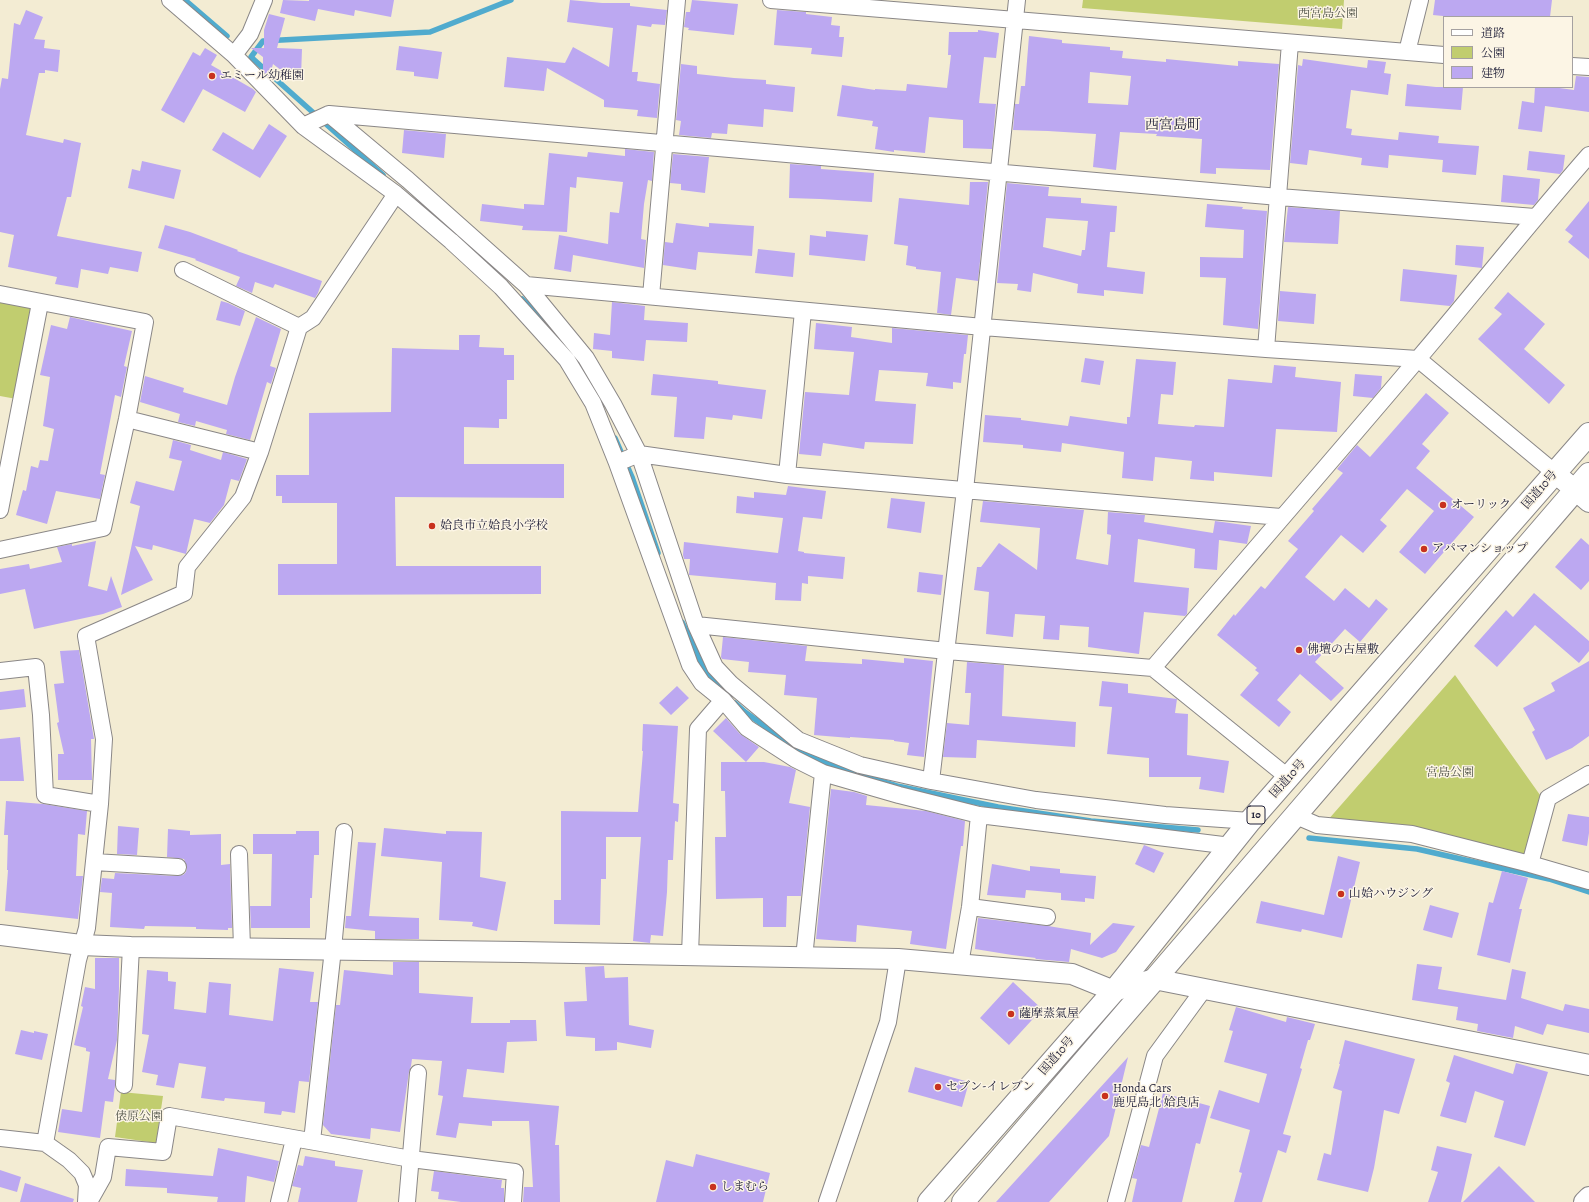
<!DOCTYPE html>
<meta charset="utf-8">
<style>
body{margin:0}
#map{position:relative;width:1589px;height:1202px;overflow:hidden;background:#f3ecd3;font-family:Alegreya,"Noto Serif JP",serif}
canvas{display:block}
.legend{position:absolute;left:1443px;top:16px;width:130px;height:72px;box-sizing:border-box;background:#fcf5e5;border:1px solid #a5a1a1;margin:0;padding:5px 7px;list-style:none;font-size:12px;color:#22223b}
.legend li{display:flex;align-items:center;gap:8px;height:20px}
.legend b{width:20px;border:1px solid #a5a1a1}
</style>
<div id="map">
<canvas width="1589" height="1202"></canvas>
<ul class="legend">
<li><b style="height:5px;background:#fff"></b>道路</li>
<li><b style="height:11px;background:#c1cd6f"></b>公園</li>
<li><b style="height:11px;background:#bca8f1"></b>建物</li>
</ul>
</div>
<script>
const c = document.querySelector('canvas').getContext('2d');
c.lineJoin = 'round';
function fill(path, color) {
  c.fillStyle = color;
  c.fill(path, 'evenodd');
}
function stroke(path, color, width, dash) {
  c.strokeStyle = color;
  c.lineWidth = width;
  c.lineCap = dash ? 'butt' : 'round';
  c.setLineDash(dash || []);
  c.stroke(path);
}
function write(font, color, halo, rows, align = 'center') {
  c.font = font + ' Alegreya,"Noto Serif JP",serif';
  c.lineWidth = 3;
  c.setLineDash([]);
  c.textBaseline = 'middle';
  c.strokeStyle = halo;
  c.fillStyle = color;
  for (const [text, x, y, turn = 0] of rows) {
    c.save();
    c.translate(x, y);
    c.rotate((+turn || 0) * Math.PI / 180);
    c.textAlign = isNaN(turn) ? turn : align;
    if (halo) c.strokeText(text, 0, 0);
    c.fillText(text, 0, 0);
    c.restore();
  }
}
fill(new Path2D(`
 M1083 0H1344L1342 29 1082 8Z
 M0 294 40 303 22 400 0 396Z
 M1455 675 1540 795 1525 854 1415 828 1327 821Z
 M121 1092 163 1096 156 1143 115 1137Z`), '#c1cd6f');
stroke(new Path2D(`
 M185 0 227 36
 M383 175 251 57 263 41 430 32 511 0
 M522 299 540 317 555 336
 M615 438 632 477 658 553
 M682 622 704 668 725 692
 M735 703 745 712 802 753 840 769 897 786 998 807 1091 821 1198 830
 M1309 838 1417 849 1549 879 1589 892`), '#50abce', 5.5);
fill(new Path2D(`
 M283 0 309 1V0H394L391 17 355 10 354 16 318 9 315 21 280 13Z
 M570 0 602 3H630V6L667 10 665 25 652 24 651 27 637 25 632 72H638L637 81 660 84 657 118 637 116 638 110 604 107V100L547 68 544 91 504 87 507 57 565 63 573 47 609 67 613 28 567 22Z
 M692 0 738 4 734 35 688 30 689 28 684 27 686 12H690Z
 M1435 0H1552L1550 17H1453L1433 15Z
 M26 10 43 17 34 39 45 40 44 48 60 50 58 72 45 70V73H39L26 135 63 143 64 139 81 143 71 197H67L57 236 142 252 138 272 110 267 108 274 81 269 78 288 55 284 57 277 8 267 14 235 0 232V89L2 78 8 79 14 23 20 25Z
 M777 10 806 12V14L832 17 831 25 840 26 839 37H844L842 57 811 54 812 48 774 45Z
 M269 14 285 18 277 48 302 49 301 77H290L273 64 269 78 263 71V57L251 48H264V30Z
 M978 30 999 33 996 58 984 57 979 103 996 104 992 149 963 148V120L929 117 925 153 894 150V152L875 149 878 127 872 126 873 121 837 116 842 85 875 90V89L906 91 907 84 947 88 951 55H948L949 32H978Z
 M1029 36 1062 40V43L1110 47V50L1123 51 1122 58 1166 62V59L1238 66V61L1279 64 1270 170 1216 168V174L1200 173 1202 139 1156 136 1157 134 1120 132 1116 170 1093 167 1096 134 1048 131 1013 130 1015 104H1019L1021 86H1025ZM1090 72 1131 76 1128 105 1088 103Z
 M399 46 442 52 438 79 414 76V72L396 70Z
 M205 48 217 55 211 65 253 89 256 92 245 112 203 89 184 123 161 110 193 52 200 56Z
 M1303 59 1367 68 1368 60 1386 62 1384 73 1391 74 1388 95 1351 90 1346 128 1352 129 1351 135 1398 140 1399 132 1439 136 1438 143 1479 146 1476 175 1442 172 1443 160 1389 155 1388 168 1361 165 1362 158 1309 150 1307 165 1290 163 1298 65 1302 66Z
 M681 64 697 66V74L734 78 766 80V84L795 87 793 112 764 109 763 127 728 124 727 134 712 133 711 138 679 135 681 121 676 120Z
 M1576 76 1589 77V112L1545 106 1542 132 1518 129 1522 101 1534 103 1535 87H1552L1574 90Z
 M1407 84 1436 87H1463L1461 110 1405 106Z
 M269 124 287 136 260 178 212 150 223 132 253 150Z
 M404 130 446 134 444 158 402 153Z
 M625 149 654 152 652 181 648 180 644 204 641 239 646 240 644 268 573 255 571 272 554 269 559 235 608 244 610 212 619 213 623 182 577 177 576 188 570 187 567 232 522 230 523 226 480 221 482 204 524 209V204L544 205 549 153 587 157 588 152 625 156Z
 M1529 151 1565 155 1563 170 1560 174 1527 170Z
 M673 154 709 157 705 193 681 190V184L670 183Z
 M142 161 181 170 174 199 128 188 132 169 140 171Z
 M790 164 821 166V169L874 173 872 202 820 199 789 198Z
 M1503 175 1540 179 1538 200 1534 205 1501 202Z
 M970 182H988L978 281 956 278 951 315 937 313 941 272 916 269V267L906 265 908 246 894 244 899 198 969 205Z
 M1007 183 1049 187 1048 196 1081 198V203L1117 206 1115 232H1110L1107 267 1145 272 1143 294 1104 290V296L1077 293 1078 284 1033 273 1031 292 1017 290 1018 284 997 283ZM1046 218 1088 221 1085 250H1082L1081 256 1043 247Z
 M1589 201V259L1568 242 1573 236 1565 230Z
 M1207 204 1243 207 1242 209 1267 211 1258 329 1223 325 1226 278 1200 277V257L1243 258 1244 230 1205 227Z
 M1288 207 1340 211 1338 244 1284 242Z
 M676 223 709 227V223L754 226 752 256 698 252 696 270 663 265 665 242 673 243Z
 M165 225 190 232 238 250 237 251 322 281 318 293 315 298 275 284 273 288 255 282 252 293 236 286 240 277 195 260 196 259 158 248Z
 M826 231 868 235 865 261 809 255 810 235 826 237Z
 M1456 245 1484 247 1482 268 1455 265Z
 M758 249 795 253 793 277 755 273Z
 M1403 269 1457 275 1454 301 1450 306 1400 301Z
 M1280 291 1316 294 1314 324 1278 321Z
 M1508 292 1545 324 1524 349 1565 385 1549 404 1478 339 1502 314 1494 308Z
 M221 301 228 303 245 311 240 326 216 320Z
 M612 302 645 306 644 320 688 323 687 342 646 340 644 361 612 358V351L593 349 594 333 610 335Z
 M70 317 132 331 124 366 127 367 121 397 115 395 100 474 105 475 100 499 56 491 47 524 16 515 23 490 26 491 31 466 38 468 40 460 48 461 54 429 43 426 50 377 40 375 51 325 67 329Z
 M256 317 281 329 270 366 276 368 271 384 267 382 250 440 226 434 227 430 196 421 195 426 178 422 180 414 140 402 145 376 184 388 183 392 227 405 235 377Z
 M816 323 852 327 851 337 892 343V328L968 335 966 354H964L961 383 953 382V389L926 386 928 373 879 370 875 401 916 404 913 444 865 442 864 449 823 443 821 456 799 454 805 392 849 395 854 352 814 349Z
 M459 335H480L479 347 504 348V355H514V380H507V419H499V428L464 427V464H564V498L395 497 396 566H541V594L278 595V564H337V503H282V496H276V475H309V413L391 412 392 348 459 350Z
 M1085 358 1104 361 1100 385 1081 382Z
 M1136 359 1176 362 1173 395 1161 394 1158 424 1194 427 1195 425 1224 427 1228 379 1272 383 1274 365 1296 367 1295 377 1341 382 1337 432 1276 429 1272 477 1214 472V481L1190 479 1192 461 1155 457 1153 481 1122 478 1124 452 1062 443 1061 452 1023 448V445L983 442 985 415 1021 418V420L1068 426 1070 416 1127 424V417H1130Z
 M653 374 718 381V384L766 390 762 419 733 415 732 420 706 417 704 439 674 437 677 397 651 395Z
 M1355 374 1382 376 1381 388 1373 398 1353 396Z
 M1426 393 1449 413 1422 444 1430 451 1416 468 1474 517 1425 574 1399 552 1434 511 1407 489 1380 520 1387 526 1363 553 1341 535 1305 577 1334 601 1345 588 1369 608 1376 599 1388 609 1360 642 1345 629 1315 662 1344 688 1331 701 1300 674 1277 700 1291 712 1279 727 1240 695 1259 673 1255 670 1257 668 1217 635 1234 614 1235 616 1261 586 1265 589 1298 549 1288 541 1314 511 1312 509 1343 473 1337 469 1357 445 1370 457Z
 M173 440 191 445 190 450 221 460 223 452 247 459 246 462 239 481 231 479 224 505 210 523 194 519 186 554 153 545 152 550 135 546 153 580 121 595 140 506 130 503 136 481 174 491 182 461 169 458Z
 M788 486 826 491 822 519 803 517 798 551 804 552V553L845 557 843 579 808 576V584L802 583 801 601 775 600 776 583 689 575 690 559H684L683 555 684 542 778 553 783 518 736 513 737 496 754 498V492L786 495Z
 M891 498 925 502 921 533 887 528Z
 M983 501 1084 510 1076 559 1108 565 1111 535 1107 534 1108 512 1145 515 1144 522 1213 533 1215 521 1251 526 1247 544 1219 540 1217 570 1194 568 1195 549 1138 539 1134 582 1189 588 1187 614 1185 616 1144 612 1139 654 1088 647 1089 627 1060 625 1059 640 1043 639 1045 616 1015 614 1013 637 986 634 989 592 974 590 977 567H981L999 543 1037 570 1040 528 980 522Z
 M1581 538 1589 545V581L1581 590 1555 567Z
 M96 541 88 586 107 591 111 576 122 607 103 614 34 629 25 589 0 594V569L29 564 30 569 62 562 57 547 72 544V546Z
 M919 572 943 575 941 595 917 592Z
 M1534 593 1589 641V651L1579 663 1535 625 1497 667 1474 646 1506 610 1513 617Z
 M723 637 807 646 805 661 862 664V659L904 663V658L933 661 924 757 907 755 909 743 894 741V740L850 737V738L814 735 817 698 784 695 786 675 748 672 749 662 722 659 721 657Z
 M79 650 94 739H91L92 780H58V754H64L57 723 59 722 54 684 64 683 60 651Z
 M1589 661V736L1572 748 1546 760 1532 732 1535 730 1523 708 1555 691 1551 683Z
 M967 662 1004 665 1002 716 1076 722 1075 747 977 740 976 758 943 757 947 723 969 725 971 693H965Z
 M1102 681 1128 684V693L1177 699 1175 713 1188 714 1187 755 1229 761 1224 793 1199 789 1201 777H1149V758L1107 754 1112 707 1099 706Z
 M677 686 689 698 671 715 659 703Z
 M24 689 26 707 0 710V692Z
 M726 718 740 734 759 747 746 762 713 731Z
 M643 724 678 726 673 803 679 804 678 822 675 821 673 860H668L667 892 663 936 651 935 650 943 633 941 641 837H606V879H601L600 925 554 924V900H561V811L638 812 643 751H642Z
 M20 737 24 781H0V739Z
 M721 762H764L790 767 796 770 789 803 810 807 801 896H787L786 927H763V898L716 899 715 837H726L725 791H721Z
 M831 789 854 792 867 796 866 805 926 811 965 821 963 846H961L946 949 910 944 912 931 857 925 856 942 816 939Z
 M6 801 43 804 87 811 85 835 78 834 76 876H83L78 919 5 911 8 870H7L8 835H4Z
 M1568 814 1589 817V833L1587 846 1562 841Z
 M118 826 139 828 137 855 117 854Z
 M384 828 446 834V831L482 832 480 877 506 882 497 931 472 926 473 922 439 920 442 862 381 856Z
 M168 829 190 831V835L221 834V865L230 864 232 928H228V930L196 929V927L145 926 144 929 110 927 112 893 100 892 102 878 114 879 115 873 177 876 183 875 186 872 187 867 184 859 167 857Z
 M296 831H319V855H314L312 898H310V928H251L250 906H271L272 854H253V834H296Z
 M358 842 376 843 369 916 419 918V939H375V931L345 928 346 916H351Z
 M1144 845 1164 853 1154 873 1135 864Z
 M1338 856 1360 862 1342 938 1302 929 1301 932 1256 923 1261 901 1324 915Z
 M992 864 1030 871V866L1060 869V873L1096 876 1094 899 1085 898V902L1061 900V893L1026 890 1025 898 987 895Z
 M1502 871 1528 878 1519 909H1522L1510 963 1477 955 1489 902 1493 903Z
 M1430 905 1459 913 1452 938 1423 930Z
 M978 918 1048 926 1091 933 1090 945 1113 923 1135 926 1116 952 1102 958 1071 949 1069 962 1035 959 1036 958 1012 955 975 949Z
 M95 958H119V988L117 1040 108 1079 115 1080V1086L113 1102 105 1101 100 1138 58 1132 62 1109 82 1112 90 1052 86 1051V1048L74 1045 83 1007 81 1006 85 987 95 989Z
 M393 962H419V993L473 997 471 1023H510V1020H536L537 1041 507 1042 504 1073 467 1069 463 1097 559 1106 555 1145H559L560 1202H523L524 1187H533L529 1121H492V1126L459 1123 456 1138 436 1135 443 1096 438 1095 442 1061 412 1059 411 1066 409 1072 400 1132 371 1128 370 1139 331 1134 323 1125 336 1005H340L344 970 393 975Z
 M1417 964 1442 967 1438 989 1506 1000 1512 969 1526 972 1521 998 1563 1011 1565 1004 1589 1009V1033L1547 1024 1543 1035 1515 1026 1513 1038 1477 1031 1478 1024 1456 1020 1458 1007 1412 1000Z
 M604 966 605 978 628 977 629 1025 654 1030 651 1048 617 1042V1050L595 1051V1038L566 1036 564 1002 587 1001 585 967Z
 M279 968 314 972 310 1002H318L309 1082 299 1081 295 1113 282 1111 281 1115 264 1113 265 1102 225 1098 224 1101 201 1098 206 1067 179 1063 174 1088 156 1085 158 1075 142 1072 149 1035 142 1034 147 970 168 972V981L176 982 174 1009 206 1013 209 982 231 984 229 1015 273 1021Z
 M1013 982 1042 1009 1009 1045 980 1018Z
 M1236 1007 1286 1022 1287 1017 1315 1024 1310 1040H1308L1300 1068 1302 1069 1283 1134 1291 1136 1286 1153 1278 1150 1262 1202H1234L1242 1173 1239 1172 1250 1130 1210 1118 1219 1090 1259 1103 1267 1074 1224 1062 1233 1031 1229 1030Z
 M21 1030 34 1033V1031L48 1034 42 1060 15 1054Z
 M1345 1040 1415 1059 1399 1114 1384 1110 1374 1168 1368 1192 1317 1180 1324 1153 1331 1155 1342 1091 1333 1088 1340 1064H1339Z
 M1454 1055 1513 1074 1516 1063 1548 1072 1525 1146 1494 1137 1504 1101 1475 1091 1466 1123 1440 1116 1450 1083 1446 1081Z
 M1128 1057 1109 1136 1049 1202H996Z
 M915 1067 969 1082 962 1107 908 1092Z
 M1163 1093 1210 1106 1200 1144 1196 1143 1182 1202H1132L1137 1179 1132 1178 1141 1145 1149 1147Z
 M1437 1146 1472 1154 1461 1202H1428L1438 1172 1431 1170Z
 M218 1148 279 1161 274 1182 247 1176 245 1202H217L218 1197 167 1193V1188L125 1186 126 1169 213 1176Z
 M696 1154 770 1173 763 1202H656L666 1160 693 1167Z
 M305 1156 335 1161V1166L363 1170 357 1202H298L301 1188 292 1186 298 1165 303 1166Z
 M1499 1166 1535 1202H1463Z
 M0 1170 21 1177 17 1192 0 1187Z
 M434 1171 502 1180 501 1188H504V1202H461L438 1199 439 1192 431 1191Z
 M25 1183 74 1199 73 1202H20Z`), '#bca8f1');
const minor = new Path2D(`
 M170 0 234 55 303 126 396 194 451 241 501 287 567 360 593 403 617 463 690 665 702 683 723 700 747 728 795 759 823 773 899 795 979 815 1231 846
 M771 0 1444 55
 M1017 0 965 490 931 781 1036 800 1165 815 1250 821
 M1407 52 1420 0
 M234 55 250 34 264 0
 M1572 66 1589 67
 M329 114 408 180 526 285 586 358 613 404 639 454 696 625 715 667 731 684 798 740 860 765 931 781
 M303 126 329 114 1279 197 1535 217
 M183 270 299 327
 M526 285 983 327 1266 349 1418 359 1555 473
 M0 294 145 322 127 419 103 528 0 550
 M651 296 677 0
 M1266 349 1290 43
 M127 419 260 452
 M617 463 639 454 787 475 1281 517
 M787 475 803 311
 M0 510 40 303
 M696 625 947 651 1153 668 1289 778
 M1153 668C1241 565 1330 463 1417 360 1475 292 1530 222 1589 155
 M0 671 36 667 41 715 45 795 100 804
 M1296 816 1317 825 1412 834 1530 864 1589 881
 M239 854 242 948
 M94 862 178 867
 M1530 864 1548 798 1589 774
 M970 907 1047 917
 M690 955 698 729 723 700
 M804 958 823 773
 M960 964 970 907 979 815
 M124 1085 131 947
 M0 1138 45 1143 69 1160 82 1173 87 1185 86 1202
 M312 1141 333 949 344 832
 M45 1143 78 960 87 928 100 804 104 739 86 636 184 593 187 567 243 497 260 452 299 327 313 318 396 194
 M89 1202 103 1177 108 1147 163 1152 169 1116 411 1159 515 1172 513 1202
 M279 1202 294 1139
 M407 1202 418 1073
 M827 1202 888 1022 898 959
 M1116 1202 1155 1056 1204 989`);
const tertiary = new Path2D(`
 M1555 473 1589 502
 M0 935 81 945 131 947 520 952 898 959 1072 974 1114 991 1154 979 1589 1065
 M1584 1202 1589 1197`);
const trunk = new Path2D(`
 M929 1202 1114 991 1250 821 1589 434
 M963 1202 1589 474`);
stroke(minor, '#8a8787', 18);
stroke(tertiary, '#8a8787', 22);
stroke(trunk, '#8a8787', 24);
stroke(minor, '#fff', 16);
stroke(tertiary, '#fff', 20);
stroke(trunk, '#fff', 22);
for (const [x, y, r, color] of [
 [212,76,4,"#c8321e"],
 [1443,505,4,"#c8321e"],
 [432,526,4,"#c8321e"],
 [1424,549,4,"#c8321e"],
 [1299,650,4,"#c8321e"],
 [1341,894,4,"#c8321e"],
 [1011,1014,4,"#c8321e"],
 [938,1087,4,"#c8321e"],
 [1105,1096,4,"#c8321e"],
 [713,1187,4,"#c8321e"]
]) {
  const dot = new Path2D();
  dot.arc(x, y, r, 0, 2 * Math.PI);
  c.fillStyle = color;
  c.fill(dot);
  stroke(dot, '#fcf5e5', 1.5);
}
for (const [x, y, w] of [
 [1256,815,18]
]) {
  const box = new Path2D();
  box.roundRect(x - w / 2, y - 9, w, 18, 3);
  c.fillStyle = '#fcf5e5';
  c.fill(box);
  stroke(box, '#22223b', 1);
}
write('bold 11px', '#22223b', null, [
 ["10",1256,815]
]);
write('12px', '#52554b', '#fcf5e5', [
 ["西宮島公園",1328,14],
 ["宮島公園",1450,773],
 ["俵原公園",139,1117]
]);
write('12px', '#22223b', '#fcf5e5', [
 ["エミール幼稚園",220,76],
 ["オーリック",1451,505],
 ["姶良市立姶良小学校",440,526],
 ["アパマンショップ",1432,549],
 ["佛壇の古屋敷",1307,650],
 ["山姶ハウジング",1349,894],
 ["薩摩蒸氣屋",1019,1014],
 ["セブン-イレブン",946,1087],
 ["Honda Cars",1113,1089],
 ["鹿児島北 姶良店",1113,1103],
 ["しまむら",721,1187]
], 'left');
write('12px', '#22223b', '#fcf5e5', [
 ["国道10号",1540,490,-49],
 ["国道10号",1288,779,-48],
 ["国道10号",1057,1056,-49]
]);
write('14px', '#22223b', '#fcf5e5', [
 ["西宮島町",1173,126]
]);
</script>
